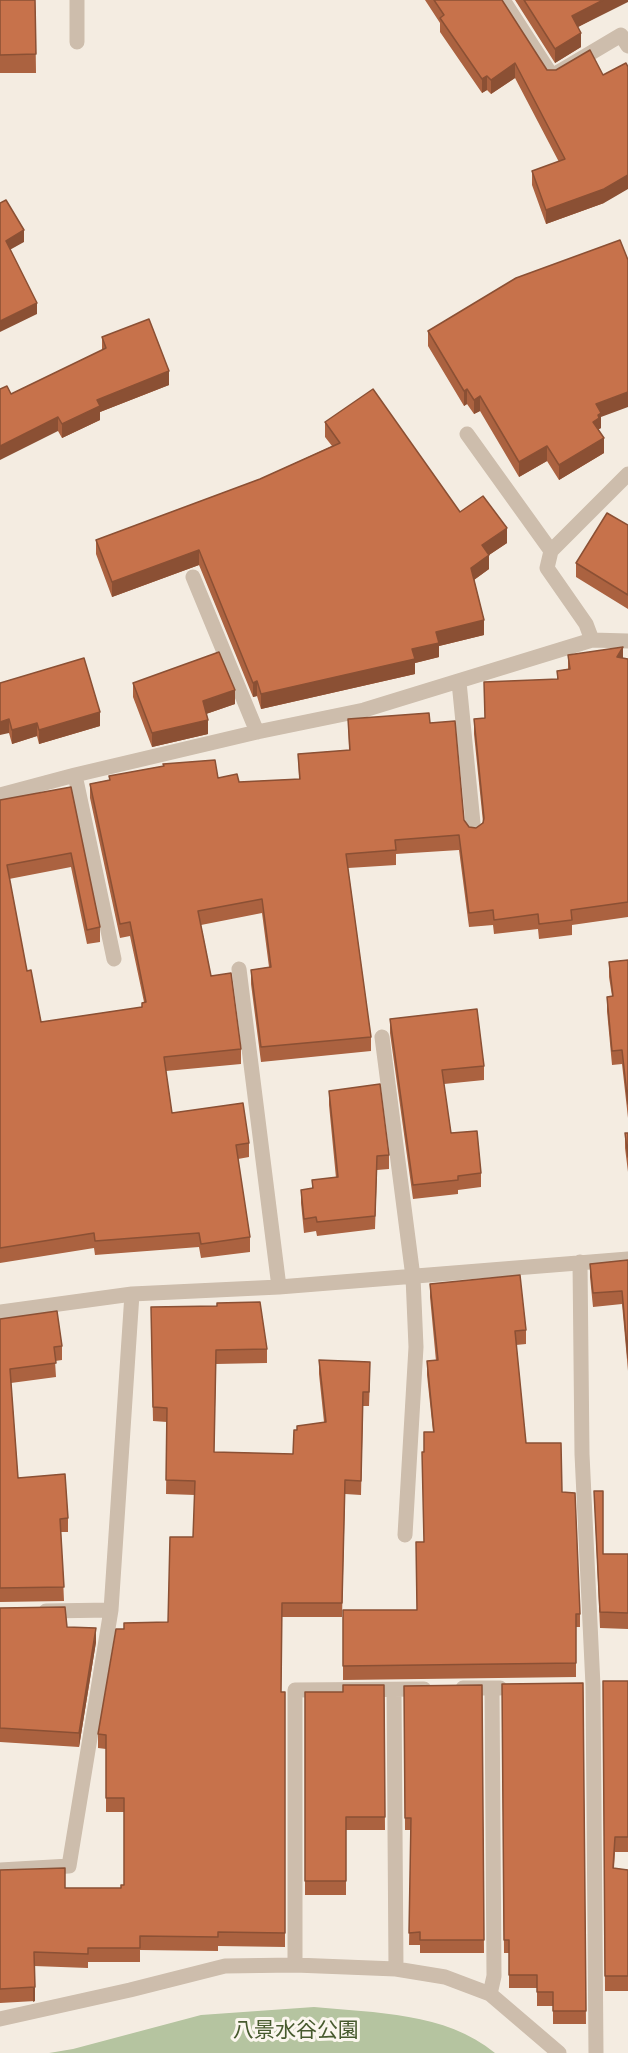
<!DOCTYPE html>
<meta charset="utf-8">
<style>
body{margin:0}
canvas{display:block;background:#f4ece1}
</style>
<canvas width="628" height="2053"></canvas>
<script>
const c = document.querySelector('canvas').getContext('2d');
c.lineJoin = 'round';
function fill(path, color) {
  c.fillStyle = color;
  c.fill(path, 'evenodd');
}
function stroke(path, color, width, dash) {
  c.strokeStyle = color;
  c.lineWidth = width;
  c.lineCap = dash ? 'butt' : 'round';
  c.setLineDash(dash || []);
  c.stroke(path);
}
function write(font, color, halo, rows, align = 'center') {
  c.font = font + ' Quicksand,"Noto Sans JP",sans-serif';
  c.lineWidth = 6;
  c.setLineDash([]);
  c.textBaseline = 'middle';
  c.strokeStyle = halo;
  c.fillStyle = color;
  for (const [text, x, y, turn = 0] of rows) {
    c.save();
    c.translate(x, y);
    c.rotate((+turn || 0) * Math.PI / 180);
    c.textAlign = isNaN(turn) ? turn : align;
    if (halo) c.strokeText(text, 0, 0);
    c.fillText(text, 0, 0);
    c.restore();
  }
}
fill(new Path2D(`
 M314 2007C375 2013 445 2012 495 2053H49L73 2049 201 2015Z`), '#b5c4a0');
stroke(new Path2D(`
 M77 0V42
 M503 0 552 76 621 35 628 46
 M467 434 551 551
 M193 577 257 732
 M592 640 586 624 547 568 551 551 628 474
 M459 682 474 833
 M75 775 114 959
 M0 795 75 775 257 732 364 710 592 640 628 641
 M239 969 279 1287
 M382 1037 413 1277 416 1347 405 1535
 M580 1262 582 1454 593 1686 596 2053
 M0 1312 132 1294 279 1287 628 1259
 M111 1610 132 1294
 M463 1688H492
 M394 1690 396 1969
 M0 1870 69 1866 111 1610 46 1611
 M295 1965V1690L424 1689
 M490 1994 494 1976 492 1688H500
 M0 2019 130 1990 225 1966 295 1965 396 1969 445 1977 490 1994 559 2053`), '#cdbdac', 15);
fill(new Path2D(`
 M0 0H35L36 73H0Z
 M425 0H502L604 203 546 224 532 185V171L559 162 515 78 491 94 487 90 482 93 440 32V23Z
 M515 0H628L578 27 581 47 555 63Z
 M428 331 601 417V428L599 429V431L604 453 559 480 547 461 519 477 480 411 474 414 467 404 464 406 428 346Z
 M102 337 169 385 100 412V420L62 438 58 431 11 394 102 350Z
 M325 422 507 543 489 555V569L474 580 484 635 439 646V657L415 663V674L261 709 257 696 253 697 199 565 112 597 96 554V540L260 479 332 446 325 437Z
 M628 525V609L576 577V563Z
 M568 655 628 659V917L572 925V935L539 939 538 929 494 934 493 925 469 927 459 850 396 854V865L348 868 371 1037V1051L261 1062 251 984V970L269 967 262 913 201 925 211 976 241 1049V1064L166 1071 172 1113 249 1143V1157L238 1159 250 1237V1252L201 1258 199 1247 95 1255 94 1248 0 1263V800L71 787 100 927V942L87 944 71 867 9 879 27 971 41 1022 142 1007V1003L144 1002 130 936 120 938 90 798V784L109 780V776L163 766V764L239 782 299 779 298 754 349 750 348 719 430 723 464 820 469 827 476 828 483 822 474 734V719L485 718 557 679V671L568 669Z
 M0 683 100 726 39 744 37 736 12 744 9 733Z
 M133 683 235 704 206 714 208 734 152 747 133 697Z
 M628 960V1118L622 1064 612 1065 607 1011V997L612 996 609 977V962Z
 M390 1019 484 1066V1080L444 1084 451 1133 481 1173V1187L458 1190V1194L413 1199 390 1033Z
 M329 1091 389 1155V1169L377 1170 375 1229 317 1236 316 1231 304 1233 301 1203V1190L312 1188V1180L336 1178 329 1105Z
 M625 1133H628V1172L625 1148Z
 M628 1260V1371L622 1304 593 1307 590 1277V1264Z
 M430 1284 526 1330V1344L516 1345 526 1443 562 1492 580 1614V1627H576V1677L343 1680V1610H417L424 1542V1452L433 1432 427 1375V1361H436L430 1297Z
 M0 1319 62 1346V1360L55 1361 56 1377 11 1383 18 1478 68 1518V1532H61L64 1601 0 1602Z
 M151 1321 267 1349V1363L216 1364 214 1452 293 1454 297 1430 324 1422 319 1374V1360L370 1376 369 1406H363L361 1495 345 1494 342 1617H282L281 1692H285V1947L218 1946V1951L140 1950V1962H88V1968L34 1966 35 2001 0 2003V1870L65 1888H121L124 1885V1812H106V1749L98 1748V1734L124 1629 168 1622 193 1537 195 1495 166 1494 167 1422 153 1421Z
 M594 1491 603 1554H628V1629L600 1628Z
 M0 1608 67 1627 96 1642 79 1747 0 1742Z
 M603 1681H628V1852H615L614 1868 628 1870V1991H605Z
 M583 1683 586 2024H553V2006H537V1988H509V1953H504L502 1684Z
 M384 1685 385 1830H346V1895H305V1692H343Z
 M482 1685 484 1953H420V1945H409L411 1830H405L404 1686Z`), '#ab6240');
fill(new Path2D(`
 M603 0H628V2L572 30V16Z
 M581 33V47L555 63V49Z
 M515 63V78L491 94V80Z
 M487 76V90L482 93V79Z
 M628 175V189L604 203 546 224V210Z
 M24 230V242L6 252V241Z
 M37 303V314L0 332V321Z
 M169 371V385L100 412V420L62 438V424L97 400Z
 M467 389V404L464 406V391Z
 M628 392V407L601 417V428L599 429V433L593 422 596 404Z
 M480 396V411L474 414V400Z
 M58 417V431L0 460V446Z
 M604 438V453L559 480V465Z
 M547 446V461L519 477V462Z
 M507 528V543L489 555V569L471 582V568L482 545Z
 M199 550V565L112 597V582Z
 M484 620V635L439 646V657L415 663V674L261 709V694L412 649 436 632Z
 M623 647V662L617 657Z
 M257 681V696L253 697V683Z
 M235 690V704L203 715V701Z
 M100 712V726L39 744V730Z
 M9 719V733L0 735V722Z
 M208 720V734L152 747V733Z
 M37 723V736L12 744V730Z
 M96 1628V1642L79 1747V1733Z
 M35 1987V2001L33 2002V1988Z`), '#8b5034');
const building = new Path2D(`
 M0 0H35L36 54 0 55Z
 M434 0H502L547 70H556L590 50 603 75 626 63 628 67V175L604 189 546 210 532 171 565 159 515 63 491 80 487 76 482 79 440 18 444 15Z
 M524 0H603L572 16 581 33 555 49Z
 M6 200 24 230 6 241 37 303 0 321V203Z
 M620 240 628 260V392L596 404 601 413 598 415 599 418 593 422 604 438 559 465 547 446 519 462 480 396 474 400 467 389 464 391 428 331 516 278Z
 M149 319 169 371 97 400 100 406 62 424 58 417 0 446V389L7 386 11 394 106 348 102 337Z
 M373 389 460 512 483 496 507 528 482 545 489 555 471 568 484 620 436 632 439 643 412 649 415 659 261 694 257 681 253 683 199 550 112 582 96 540 260 479 340 443 325 422Z
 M607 513 628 525V595L576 563Z
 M623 647 617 657 628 659V902L571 910 572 920 539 924 538 914 494 920 493 910 469 913 459 835 395 840 396 850 346 854 371 1037 261 1047 251 970 271 967 262 899 198 911 211 976 231 973 241 1049 164 1057 172 1113 243 1103 249 1143 236 1145 250 1237 201 1244 199 1233 95 1241 94 1233 0 1248V800L71 787 100 927 87 930 71 853 7 865 27 971 31 970 41 1022 142 1007V1003L146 1002 130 922 120 924 90 784 110 780 109 776 164 766 163 764 215 760 218 778 237 774 239 782 300 779 298 754 350 750 348 719 429 713 430 723 455 721 464 820 469 827 476 828 483 823 484 818 474 719 485 718 484 682 558 679 557 671 570 669 568 655Z
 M219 652 235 690 203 701 208 720 152 733 133 683Z
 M84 658 100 712 39 730 37 723 12 730 9 719 0 722V683Z
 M628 960V1104L622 1050 612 1051 607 997 613 996 609 962Z
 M477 1009 484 1066 442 1070 451 1133 477 1131 481 1173 458 1176V1180L413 1185 390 1019Z
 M380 1084 389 1155 377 1156 375 1216 317 1222 316 1217 304 1219 301 1190 313 1188 312 1180 338 1177 329 1091Z
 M625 1133H628V1157Z
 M628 1260V1358L622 1291 593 1293 590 1264Z
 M520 1275 526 1330 515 1331 526 1443H561L562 1492 575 1493 580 1614H576V1663L343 1666V1610H417L416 1542H424L422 1452H424V1432H434L427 1361 438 1360 430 1284Z
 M260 1302 267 1349 216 1350 214 1452 293 1454 294 1430H297V1426L326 1422 319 1360 370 1362 369 1392H363L361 1481 345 1480 342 1603H282L281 1692H285V1933L218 1932V1937L140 1936V1948H88V1954L34 1952 35 1987 0 1989V1870L65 1868V1888H121V1885H124V1798H106V1735L98 1734 116 1629H124V1623L168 1622 170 1537H193L195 1481 166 1480 167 1408 153 1407 151 1307 217 1306V1303Z
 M57 1311 62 1346 54 1347 56 1363 10 1369 18 1478 65 1474 68 1518 60 1519 64 1587 0 1588V1319Z
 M594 1491H603V1554H628V1613L600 1612Z
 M65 1607 67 1627 96 1628 79 1733 0 1728V1608Z
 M603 1681H628V1837H615L613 1868 628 1870V1976H605Z
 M583 1683 586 2011H553V1992H537V1975H509V1940H504L502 1684Z
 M343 1685H384L385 1817H346V1881H305V1692H343Z
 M482 1685 484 1940H420V1932L409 1933 411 1818H405L404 1686Z`);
fill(building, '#c7724b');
stroke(building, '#8b5034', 1.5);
write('21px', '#475a2e', '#fbf6ee', [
 ["八景水谷公園",296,2031]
]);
</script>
